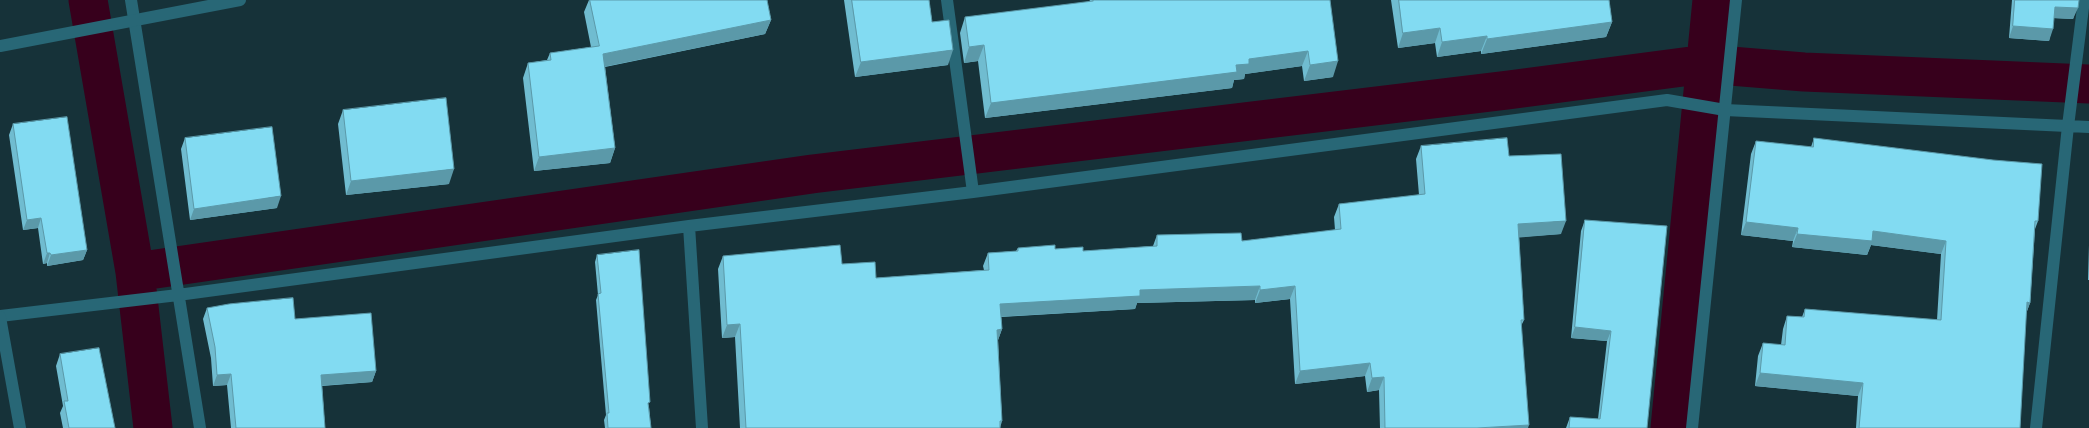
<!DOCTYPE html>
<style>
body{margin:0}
canvas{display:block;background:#163239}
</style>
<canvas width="2089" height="428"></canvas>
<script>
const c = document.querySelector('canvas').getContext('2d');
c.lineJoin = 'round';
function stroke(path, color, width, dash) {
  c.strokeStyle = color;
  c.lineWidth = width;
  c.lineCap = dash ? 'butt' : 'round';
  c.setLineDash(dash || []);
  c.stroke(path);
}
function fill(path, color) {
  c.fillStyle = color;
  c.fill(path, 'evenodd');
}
stroke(new Path2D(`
 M88 0 135 272 153 428
 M135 272 812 174 1508 90 1706 64 1804 72 2089 84
 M1670 428 1712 0`), '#37001c', 39);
stroke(new Path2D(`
 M131 0 200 428
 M947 0 973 192
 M689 226 702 428
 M0 316 178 295 689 226 973 192 1667 100 1725 110 2089 127
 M2036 428 2068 126 2084 0`), '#286776', 12);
stroke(new Path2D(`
 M0 46 240 0
 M0 317 20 428
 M1692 428 1736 0`), '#286776', 12);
fill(new Path2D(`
 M589 0H767L771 20 765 34 605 67 615 148 610 163 534 171 523 78 528 63 547 60 550 53 591 47 584 12Z
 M844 0H929L932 22 948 65 855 77Z
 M1090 0H1330L1333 77 1304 81 1302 66 1245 74 1244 79 1234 80 1232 88 985 118 978 61 964 63 960 33 965 17 1089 2Z
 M1391 0H1609L1612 22 1606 37 1481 54V51L1437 57 1435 43 1398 48Z
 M2012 0H2079L2073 19 2054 18 2049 41 2009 38Z
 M343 110 449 184 346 195 338 124Z
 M13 124 87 250 83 260 47 266V263L43 264 38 228 23 230 9 135Z
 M185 138 277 208 190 220 181 149Z
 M1814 138 2038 221 2035 229 2030 303 2026 314 2020 428H1856L1858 396 1755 386 1758 356 1763 343 1781 345 1783 329 1787 316 1802 317 1805 309 1937 320 1941 254 1871 245 1867 255 1792 247 1793 241 1741 235 1751 154 1756 141 1811 147Z
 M1421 146 1509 156 1561 234 1519 237 1524 320 1521 326 1528 428H1380L1379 390 1367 392 1365 376 1295 384 1290 299 1255 303V300L1137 303 1135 309 1001 317 1002 329 998 340 1002 421 1000 428H740L735 337 722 338 718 269 723 256 842 264 876 278 984 270 983 266 988 253 1016 251 1018 248 1055 249 1083 251 1153 246 1157 235 1242 241 1335 230 1334 217 1339 204 1419 195 1416 159Z
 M1585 220 1647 428H1566L1570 417 1598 419 1607 341 1571 338 1581 231Z
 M2089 245V280H2088Z
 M597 255 649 407 651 428H605L604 420 606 415 596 300 598 295 595 262Z
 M207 308 295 319 376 371 372 382 322 386 325 428H231L227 385 213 386 211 358 203 319Z
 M60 354 115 428H63L60 413 63 406 56 366Z`), '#70bcd0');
fill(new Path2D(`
 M2055 7 2078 8 2073 19 2051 18Z
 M771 20 765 34 598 68 603 54Z
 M1612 22 1606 37 1481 54 1487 39Z
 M2013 26 2053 29 2049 41 2009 38Z
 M1440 28 1435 43 1398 48 1403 33Z
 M1487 36 1481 51 1437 57 1442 42Z
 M984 45 978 61 964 63 969 47Z
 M953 50 948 65 855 77 861 62Z
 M1308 51 1302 66 1245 74 1244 79 1234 80 1232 88 985 118 991 103 1236 65 1249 59Z
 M1338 61 1333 77 1304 81 1310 65Z
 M615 148 610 163 534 171 539 157Z
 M454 169 449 184 346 195 351 181Z
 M281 196 277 208 190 220 194 209Z
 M41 218 38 228 23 230 27 220Z
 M1566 221 1561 234 1514 238 1518 224Z
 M1746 222 1798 228 1793 241 1741 235Z
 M1873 231 1946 241 1941 254 1871 245 1867 255 1792 247 1797 234Z
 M87 250 83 260 47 266 51 255Z
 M47 253H50L47 263 43 264Z
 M1260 286 1255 300 1137 303 1135 309 995 317 1000 304 1140 290Z
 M1295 286 1290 299 1255 303 1260 290Z
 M2027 302 2030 303 2025 316Z
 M740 324 735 337 722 338 727 325Z
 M1575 327 1611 331 1607 341 1571 338Z
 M1002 329 997 343V330Z
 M1370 363 1365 376 1295 384 1300 371Z
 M376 371 372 382 317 386 321 375Z
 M1760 373 1863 383 1858 396 1755 386Z
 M231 374 227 385 213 386 217 375Z
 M1384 377 1379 390 1367 392 1372 378Z
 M1529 425 1528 428H1477Z`), '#5b99a9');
const building = new Path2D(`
 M590 0H767L771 20 603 54 615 148 539 157 528 63 551 60 550 53 599 46Z
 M852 0H929L932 22 949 20 953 50 861 62Z
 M1093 0H1330L1338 61 1310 65 1308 51 1249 59V64L1236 65 1237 72 991 103 984 45 969 47 965 17 1093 1Z
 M1399 0H1609L1612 22 1487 39V36L1442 42 1440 28 1403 33Z
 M2015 0H2079L2078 8 2055 7 2053 29 2013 26Z
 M446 98 454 169 351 181 343 110Z
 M67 117 87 250 51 255 50 253H47L41 218 27 220 13 124Z
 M272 127 281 196 194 209 185 138Z
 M1507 138 1509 156 1561 154 1566 221 1518 224 1524 320H1521L1529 425 1477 428H1385L1384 377 1372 378 1370 363 1300 371 1295 286 1260 290V286L1140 290V296L1000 304 1002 329 997 330 1002 421H1000V428H746L740 324 727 325 723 256 840 245 842 264 875 262 876 278 989 270 988 253 1018 251V248L1055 245V249L1083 247V251L1157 246V235L1241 233 1242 241 1341 229 1339 204 1425 194 1421 146Z
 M1814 138 1993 160 2042 164 2038 221H2035L2030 303 2027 302 2020 428H1859L1863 383 1760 373 1763 343 1785 345 1787 316 1804 317 1805 309 1941 320 1946 241 1873 231 1872 241 1797 234 1798 228 1746 222 1756 141 1813 147Z
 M1585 220 1667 226 1647 428H1569L1570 417 1600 419 1611 331 1575 327Z
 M639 250 650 402 648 403 651 428H608L607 413H609L598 294 601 293 597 255Z
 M293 298 295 319 371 313 376 371 321 375 325 428H236L231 374 217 375 215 347 207 308 229 304Z
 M99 348 115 428H69L64 401H68L60 354Z`);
fill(building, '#82dbf2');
stroke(building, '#5b99a9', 1);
</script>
